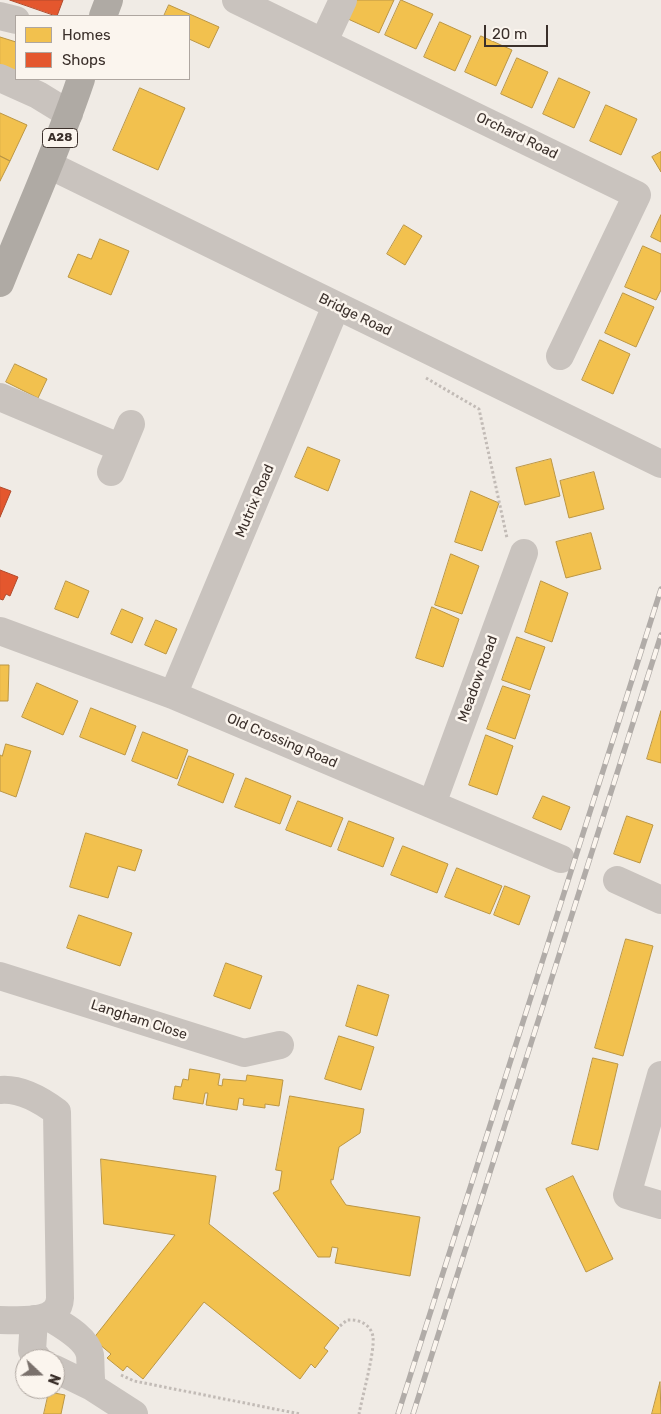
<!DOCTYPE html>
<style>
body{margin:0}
#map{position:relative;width:661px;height:1414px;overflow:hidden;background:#f0ebe5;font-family:Rubik,sans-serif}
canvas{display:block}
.legend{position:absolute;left:15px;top:15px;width:175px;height:65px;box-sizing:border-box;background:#fbf5ee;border:1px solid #aea6a0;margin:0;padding:6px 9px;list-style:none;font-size:15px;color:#3b302b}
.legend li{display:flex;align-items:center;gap:10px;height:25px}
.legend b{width:25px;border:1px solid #aea6a0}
.north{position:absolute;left:15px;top:1349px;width:50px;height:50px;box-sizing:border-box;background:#fbf5ee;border:1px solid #aea6a0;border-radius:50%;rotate:111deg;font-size:14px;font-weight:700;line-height:20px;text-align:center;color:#3b302b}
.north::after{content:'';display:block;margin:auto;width:18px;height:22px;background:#7a716c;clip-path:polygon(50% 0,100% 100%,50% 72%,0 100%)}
.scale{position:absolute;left:484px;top:25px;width:64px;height:22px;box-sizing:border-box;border:2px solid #3b302b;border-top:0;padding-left:6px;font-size:15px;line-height:18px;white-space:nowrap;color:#3b302b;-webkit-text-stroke:4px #fbf5ee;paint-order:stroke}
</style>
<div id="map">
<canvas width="661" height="1414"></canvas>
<ul class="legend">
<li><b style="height:14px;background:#f2c14e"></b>Homes</li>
<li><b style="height:14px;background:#e4572e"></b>Shops</li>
</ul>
<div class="north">N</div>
<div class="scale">20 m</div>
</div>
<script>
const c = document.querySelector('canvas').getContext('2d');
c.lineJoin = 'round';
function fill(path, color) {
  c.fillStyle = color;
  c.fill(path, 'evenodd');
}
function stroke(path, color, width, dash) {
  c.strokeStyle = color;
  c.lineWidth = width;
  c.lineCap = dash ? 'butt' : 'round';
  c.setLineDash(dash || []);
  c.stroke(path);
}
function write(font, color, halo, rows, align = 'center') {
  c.font = font + ' Rubik,sans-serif';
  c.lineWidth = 5;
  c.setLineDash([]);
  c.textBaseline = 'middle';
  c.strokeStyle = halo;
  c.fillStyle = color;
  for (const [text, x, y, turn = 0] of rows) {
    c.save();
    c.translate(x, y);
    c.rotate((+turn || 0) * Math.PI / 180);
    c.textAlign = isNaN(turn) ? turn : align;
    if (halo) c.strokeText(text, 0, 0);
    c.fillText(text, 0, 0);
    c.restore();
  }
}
const homes = new Path2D(`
 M356 0H394L379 33 348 19Z
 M401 0 433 14 416 49 385 35Z
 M169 5 219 27 209 48 189 39V16H164Z
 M440 22 471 36 455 71 424 57Z
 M481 36 512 50 496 86 465 72Z
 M0 37 16 42V71L0 66Z
 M517 58 548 72 532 108 501 94Z
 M559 78 590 92 574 128 543 114Z
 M140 88 185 108 158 170 113 150Z
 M606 105 637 119 621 155 590 141Z
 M0 113 27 125 10 161 0 156Z
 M661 152V172L652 157Z
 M0 156 10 161 0 181Z
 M661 215V242L651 237Z
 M404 225 422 236 405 265 387 254Z
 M100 239 129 251 111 295 68 277 78 254 91 259Z
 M643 246 661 254V290L656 300 625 287Z
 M623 293 654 307 636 347 605 333Z
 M600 340 630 354 613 394 582 380Z
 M15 364 47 379 38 398 6 382Z
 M308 447 340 460 328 491 295 477Z
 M551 459 560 496 525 505 516 468Z
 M594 472 604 509 569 518 560 481Z
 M471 491 499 503 482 551 455 542Z
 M591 533 601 569 566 578 556 542Z
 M451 554 479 566 462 614 435 605Z
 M66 581 89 591 78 618 55 609Z
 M541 581 568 593 552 642 525 632Z
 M432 607 459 619 443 667 416 658Z
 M122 609 143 618 132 643 111 634Z
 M156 620 177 629 166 654 145 645Z
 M517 637 545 647 530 690 502 680Z
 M0 665H9L8 701H0Z
 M37 683 78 701 63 735 22 717Z
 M503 686 530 695 515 739 487 729Z
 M91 708 136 726 125 755 80 737Z
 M661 711V763L647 759Z
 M143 732 188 750 177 779 132 761Z
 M486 735 513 746 497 795 469 785Z
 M6 744 31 751 16 797 0 791V755L2 756Z
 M189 756 234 774 223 803 178 785Z
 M246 778 291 796 280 824 235 807Z
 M543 796 570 807 561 830 533 818Z
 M298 801 343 818 331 847 286 830Z
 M627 816 653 825 640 863 614 854Z
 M349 821 394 838 383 867 338 850Z
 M86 833 142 850 135 871 118 866 108 898 70 887Z
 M403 846 448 864 437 893 391 875Z
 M457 868 502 886 490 914 445 897Z
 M505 886 530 896 519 925 494 915Z
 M79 915 132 933 120 966 67 948Z
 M626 939 653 946 623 1056 595 1048Z
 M226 963 262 976 250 1009 214 996Z
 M358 985 389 995 377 1036 346 1026Z
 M339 1036 374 1047 361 1090 325 1079Z
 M593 1058 618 1064 598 1150 572 1144Z
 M190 1069 220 1074 218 1085 222 1086 223 1079 246 1081 247 1075 283 1080 279 1106 265 1104V1108L243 1105 244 1099 239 1098 237 1110 206 1105 208 1093H205L203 1104 173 1099 175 1086 181 1087 183 1079 188 1080Z
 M290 1096 364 1109 360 1133 339 1147 333 1180 331 1179V1183L346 1205 420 1217 410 1276 335 1263 338 1248 332 1247 330 1257H318L273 1193 279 1190 282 1171 276 1170Z
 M101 1159 216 1176 209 1224 339 1328 324 1348 328 1351 315 1368 311 1364 300 1379 204 1302 143 1379 127 1366 123 1371 107 1358 111 1354 93 1339 175 1235 104 1224Z
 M573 1176 613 1259 586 1272 546 1189Z
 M660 1382 661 1414H652Z
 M49 1392 65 1395 61 1414H44Z`);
fill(homes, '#f2c14e');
stroke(homes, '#bb9644', 1);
const shops = new Path2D(`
 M10 0H63L57 16Z
 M0 487 11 491 0 517Z
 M0 570 18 577 10 596 6 594 3 600 0 599Z`);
fill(shops, '#e4572e');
stroke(shops, '#b14b2d', 1);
stroke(new Path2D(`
 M426 378 479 409 507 538
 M340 1326 347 1320C359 1319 371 1324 373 1337 375 1351 362 1398 359 1414
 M121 1375 134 1381 300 1414`), '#c2bbb6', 3, [2.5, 2.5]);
stroke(new Path2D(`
 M236 0 637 195 560 356
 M0 16 16 20
 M324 41 343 0
 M0 78 38 95 69 114
 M49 165 661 464
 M0 397 121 448
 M111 472 131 424
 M0 631 173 695 561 859
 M173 695 336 306
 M432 804 524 553
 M617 880 661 900
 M0 976 244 1053 280 1045
 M661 1075 627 1195 661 1205
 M0 1090C21 1088 41 1100 57 1112L60 1298C59 1325 20 1320 0 1320
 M49 1317C62 1325 87 1338 90 1355 91 1365 90 1376 92 1387
 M34 1319 32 1351 38 1359
 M55 1369 92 1387 134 1414`), '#c9c3be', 28);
stroke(new Path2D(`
 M103 16 109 0
 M0 283C27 215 58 148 81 79`), '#afaaa4', 28);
const rail = new Path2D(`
 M398 1414 661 589
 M413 1414 661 635`);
stroke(rail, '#b1aca8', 5.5);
stroke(rail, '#fbf5ee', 4, [11]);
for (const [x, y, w] of [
 [60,138,35]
]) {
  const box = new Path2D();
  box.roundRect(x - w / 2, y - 9.5, w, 19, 4);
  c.fillStyle = '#fbf5ee';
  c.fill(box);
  stroke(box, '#3b302b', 1);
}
write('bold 12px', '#3b302b', null, [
 ["A28",60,138]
]);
write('14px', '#3b302b', '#fbf5ee', [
 ["Orchard Road",517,136,26],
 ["Bridge Road",355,315,26],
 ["Mutrix Road",255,501,-67],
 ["Meadow Road",478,679,-70],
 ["Old Crossing Road",282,741,23],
 ["Langham Close",139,1020,18]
]);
</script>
